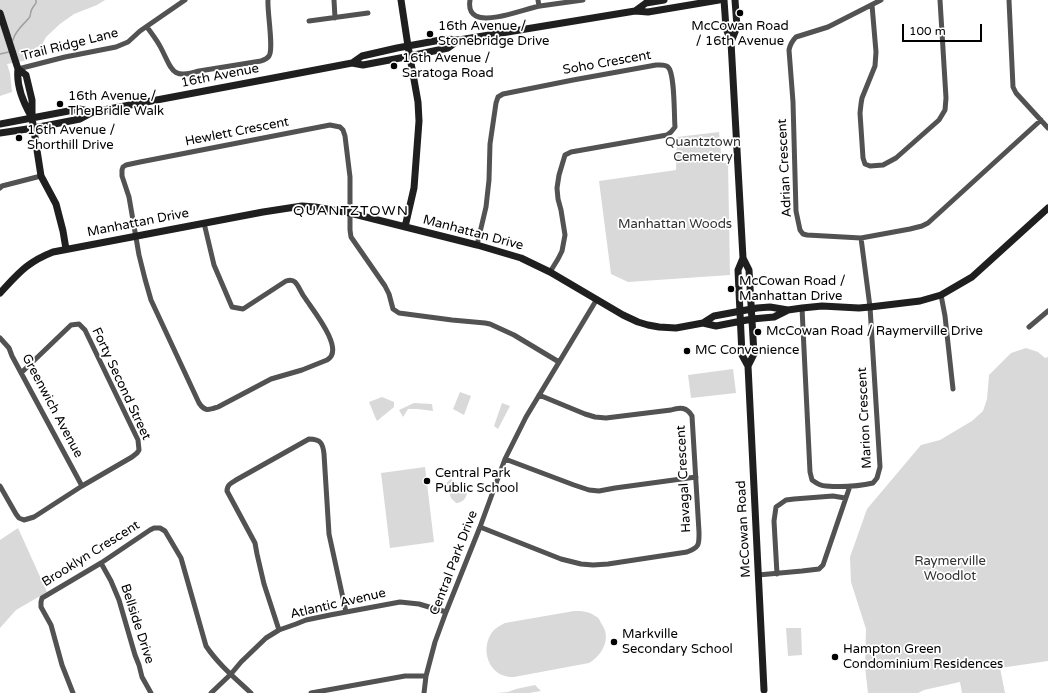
<!DOCTYPE html>
<style>
body{margin:0}
#map{position:relative;width:1048px;height:693px;overflow:hidden;background:#fff;font-family:"Varela Round",sans-serif}
canvas{display:block}
.scale{position:absolute;left:902px;top:24px;width:80px;height:18px;box-sizing:border-box;border:2px solid #000;border-top:0;padding-left:5px;font-size:12px;line-height:14px;white-space:nowrap;color:#000;-webkit-text-stroke:3px #fff;paint-order:stroke}
</style>
<div id="map">
<canvas width="1048" height="693"></canvas>
<div class="scale">100 m</div>
</div>
<script>
const c = document.querySelector('canvas').getContext('2d');
c.lineJoin = 'round';
function fill(path, color) {
  c.fillStyle = color;
  c.fill(path, 'evenodd');
}
function stroke(path, color, width, dash) {
  c.strokeStyle = color;
  c.lineWidth = width;
  c.lineCap = dash ? 'butt' : 'round';
  c.setLineDash(dash || []);
  c.stroke(path);
}
function write(font, color, halo, rows, align = 'center') {
  c.font = font + ' "Varela Round",sans-serif';
  c.lineWidth = 3.5;
  c.setLineDash([]);
  c.textBaseline = 'middle';
  c.strokeStyle = halo;
  c.fillStyle = color;
  for (const [text, x, y, turn = 0] of rows) {
    c.save();
    c.translate(x, y);
    c.rotate((+turn || 0) * Math.PI / 180);
    c.textAlign = isNaN(turn) ? turn : align;
    if (halo) c.strokeText(text, 0, 0);
    c.fillText(text, 0, 0);
    c.restore();
  }
}
fill(new Path2D(`
 M0 0H105L97 5 74 14 60 24 46 37 42 45 35 48 28 60 7 64 10 73 12 92 0 96Z
 M719 132 722 163H728L730 275 628 282 611 274 599 181 676 170 677 137Z
 M1026 348 1038 352 1045 358 1048 357V661L1000 668 1005 693H962L960 682 924 690 918 693H868L865 667 866 629 851 582 850 557 867 509 921 445 940 440 972 421 983 411 987 399 989 375 1011 353Z
 M733 369 736 393 691 398 688 375Z
 M460 392 471 396 464 415 453 409Z
 M382 397 394 402V407L377 421 376 419 369 402Z
 M414 403 432 404 433 411 417 409H408L403 417 399 410Z
 M502 403 510 406 498 429 494 426Z
 M425 467 434 542 390 548 381 473Z
 M451 479 466 490C469 496 463 503 456 503L451 498 448 489 446 488 447 482Z
 M18 528 47 592 16 610 0 628V540Z
 M574 611C582 611 588 611 595 616 598 617 600 620 601 623 612 637 603 655 589 663L514 677C511 677 508 677 505 676 485 670 481 644 494 630 497 627 501 625 505 623Z
 M786 628H801L802 655 788 656Z
 M535 685 541 691 529 693H497L508 692 516 689Z`), '#d9d9d9');
stroke(new Path2D(`
 M13 40C15 31 23 25 29 18 31 16 30 12 32 9 33 6 35 5 36 3V0
 M0 54 9 52`), '#a0a0a0', 1.5);
stroke(new Path2D(`
 M334 0 335 18
 M470 0C469 6 470 13 476 16 490 23 524 9 540 6 554 4 569 2 583 0
 M538 0 539 6
 M881 0 828 27 796 37C792 41 790 45 789 50L793 102 796 211 800 230 803 234 807 235 861 238 910 229 922 226 928 223 1041 120
 M1009 0 1013 87 1016 93 1048 128
 M872 5 876 52 875 66 862 98 861 104 860 113 863 158 865 164 870 166 883 165 896 158 939 120 945 110 946 98 940 0
 M309 21 368 13
 M147 27C152 34 157 40 161 48 172 69 171 80 199 71L261 61C264 60 267 59 269 56 274 49 267 11 268 0
 M18 69 65 57 116 47 128 42 140 31 185 0
 M0 188 2 186 41 176
 M204 223 214 265 232 307 243 309 286 281C289 280 292 279 295 282 299 286 301 293 305 298 312 309 346 350 327 360L302 370 271 379 218 407C209 410 205 412 199 403L151 300 145 279 139 255 129 197 122 176V170L123 167 126 165 140 162 330 125 340 127 343 130 345 136 350 177V230L351 237 385 286 389 294 393 309 399 313 452 320 485 323 490 324 514 335 559 362
 M477 245 486 207 489 180 490 144 496 103 498 97 503 94 573 80 656 65C660 65 665 64 668 67 675 73 674 116 675 127L671 132 667 135 571 152 565 155 559 175 557 188 558 199 561 210 565 235 562 251 558 259 550 272
 M941 295 945 316 953 389
 M802 308 810 472 812 480C816 483 821 486 826 486 840 487 860 486 873 483L877 478 880 467 870 307 861 238
 M1029 327 1048 311
 M0 338 9 348 12 356 82 486
 M505 459 574 485 589 490 599 491 615 488 696 477
 M0 486 16 514 19 518 24 520 34 517 82 486 132 457 137 453 139 450 138 440 85 330 79 324 71 325 21 373
 M480 527 561 559 581 564 593 565 608 564 687 552C700 547 699 544 699 532L692 416C687 407 680 407 671 410L606 418 595 417 585 414 539 395
 M101 563 111 581 119 600 135 655 139 665 142 677 151 693
 M777 574 774 521 776 507 786 500 794 499 833 496 845 498
 M758 575 802 571 819 569 823 565 850 486
 M279 630 264 584 257 554 255 543 227 491C227 485 231 483 236 480L309 439C321 439 323 444 324 454L329 534 346 612
 M73 693 62 665 51 625 41 607V602L42 598 101 563 150 530 154 528H160L165 531 181 558 206 646C218 664 235 678 251 693
 M211 693 231 674 241 662 266 638 279 630 296 624 306 620 330 615 400 602 419 604 446 612
 M311 693 405 676H426
 M424 693 426 676 435 642 446 612 480 527 505 459 526 417 597 299`), '#525252', 5);
stroke(new Path2D(`
 M401 0 408 46 418 102 419 121 414 188 405 227
 M724 0 726 28 731 42 743 258 738 270 742 355 748 366 764 690
 M635 11 646 3 664 0
 M0 13 18 69C16 86 23 102 31 116
 M731 42 737 27 735 0
 M352 63 363 65 400 58 448 48 459 40
 M18 69 26 75 32 100V118L41 176 56 204 63 231 66 249
 M0 124 79 109 93 112
 M0 133 34 128 80 119 93 112 268 79 352 63 362 56 397 48 446 39 459 40 635 11 648 12 719 0
 M743 258 749 270 754 354 748 366
 M0 293C18 274 27 262 53 252L263 212 302 206 315 207 350 213 477 245 521 258 550 272 623 315 638 322 648 325 659 327 676 328 703 323 716 326 752 319 774 317 788 310 802 308 822 306 859 308 870 307 920 301 941 295 972 277 1048 208
 M703 323 714 316 757 308 770 307 788 310`), '#1f1f1f', 7);
for (const [x, y, r, color] of [
 [740,13,4,"#000"],
 [430,34,4,"#000"],
 [394,66,4,"#000"],
 [60,104,4,"#000"],
 [19,138,4,"#000"],
 [731,289,4,"#000"],
 [758,332,4,"#000"],
 [687,351,4,"#000"],
 [427,481,4,"#000"],
 [614,642,4,"#000"],
 [835,657,4,"#000"]
]) {
  const dot = new Path2D();
  dot.arc(x, y, r, 0, 2 * Math.PI);
  c.fillStyle = color;
  c.fill(dot);
  stroke(dot, '#fff', 1.5);
}
write('13px', '#000', '#fff', [
 ["16th Avenue /",438,27],
 ["Stonebridge Drive",438,42],
 ["McCowan Road",740,27,"center"],
 ["/ 16th Avenue",740,42,"center"],
 ["16th Avenue /",402,59],
 ["Saratoga Road",402,74],
 ["16th Avenue /",68,97],
 ["The Bridle Walk",68,112],
 ["16th Avenue /",27,131],
 ["Shorthill Drive",27,146],
 ["McCowan Road /",739,282],
 ["Manhattan Drive",739,297],
 ["McCowan Road / Raymerville Drive",766,332],
 ["MC Convenience",695,351],
 ["Central Park",435,474],
 ["Public School",435,489],
 ["Markville",622,635],
 ["Secondary School",622,650],
 ["Hampton Green",843,650],
 ["Condominium Residences",843,665]
], 'left');
write('13px', '#000', '#fff', [
 ["Trail Ridge Lane",70,45,-14],
 ["Soho Crescent",607,63,-10],
 ["16th Avenue",220,76,-11],
 ["Hewlett Crescent",237,132,-11],
 ["Adrian Crescent",785,168,-93],
 ["Manhattan Drive",138,223,-11],
 ["Manhattan Drive",473,233,15],
 ["Forty Second Street",121,384,65],
 ["Greenwich Avenue",52,406,62],
 ["Marion Crescent",865,418,-93],
 ["Havagal Crescent",684,479,-93],
 ["McCowan Road",744,529,-93],
 ["Brooklyn Crescent",91,554,-32],
 ["Central Park Drive",454,563,-69],
 ["Atlantic Avenue",338,604,-13],
 ["Bellside Drive",137,624,72]
]);
write('13px', '#303030', '#fff', [
 ["Quantztown",703,143],
 ["Cemetery",703,158],
 ["Manhattan Woods",675,225],
 ["Raymerville",950,562],
 ["Woodlot",950,577]
]);
c.letterSpacing = '1px';
write('14px', '#000', '#fff', [
 ["QUANTZTOWN",351,211]
]);
c.letterSpacing = '0px';
</script>
